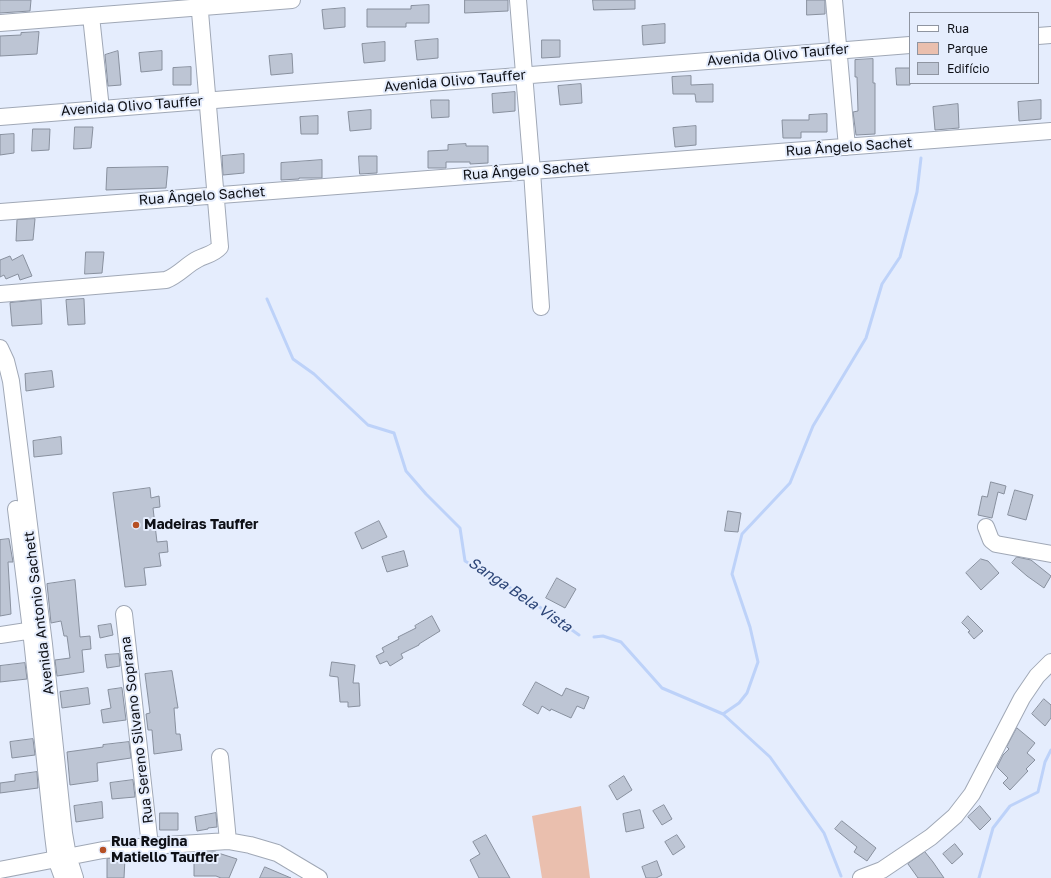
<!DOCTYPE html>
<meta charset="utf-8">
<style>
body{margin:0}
#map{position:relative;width:1051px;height:878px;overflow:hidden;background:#e5edfd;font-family:"Golos Text",sans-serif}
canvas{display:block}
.legend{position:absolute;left:909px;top:12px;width:130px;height:72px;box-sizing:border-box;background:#e5edfd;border:1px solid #8f95a1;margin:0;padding:5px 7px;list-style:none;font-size:12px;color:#0e1016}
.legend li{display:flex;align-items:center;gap:8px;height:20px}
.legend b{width:20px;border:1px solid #8f95a1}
</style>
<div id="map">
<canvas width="1051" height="878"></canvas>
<ul class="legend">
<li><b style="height:5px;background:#fff"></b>Rua</li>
<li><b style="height:11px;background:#eabfae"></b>Parque</li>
<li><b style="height:11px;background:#bdc5d4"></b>Edifício</li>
</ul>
</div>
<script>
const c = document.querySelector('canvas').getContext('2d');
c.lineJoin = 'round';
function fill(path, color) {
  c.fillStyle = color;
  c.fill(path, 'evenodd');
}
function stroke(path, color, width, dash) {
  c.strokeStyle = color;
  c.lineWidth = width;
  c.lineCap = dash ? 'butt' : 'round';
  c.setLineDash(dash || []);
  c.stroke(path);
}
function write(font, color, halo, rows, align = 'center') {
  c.font = font + ' "Golos Text",sans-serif';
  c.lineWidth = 4;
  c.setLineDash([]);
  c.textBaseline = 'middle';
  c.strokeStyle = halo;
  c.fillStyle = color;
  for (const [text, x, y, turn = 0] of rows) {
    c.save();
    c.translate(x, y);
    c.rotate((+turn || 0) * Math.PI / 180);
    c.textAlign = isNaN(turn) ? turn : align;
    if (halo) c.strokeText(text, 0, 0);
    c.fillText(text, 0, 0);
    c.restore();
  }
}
fill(new Path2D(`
 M581 806 590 878H542L532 816Z`), '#eabfae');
stroke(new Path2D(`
 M267 299 293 359 314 374 368 425 394 433 406 471 426 494 460 528 465 561 524 596 579 635
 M594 637 603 636 621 642 662 688 723 714 770 757 824 833 841 876
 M723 714 739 703 747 693 758 662 750 627 732 574 742 534 790 483 813 426 866 338 882 284 900 257 917 192 921 158
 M979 878 993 828 1010 806 1038 792 1045 762 1051 750`), '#bdd2f9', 3);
const building = new Path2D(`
 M0 0H31L30 11 0 13Z
 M465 0H508V11L465 13Z
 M593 0H635V9L594 10Z
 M807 0H825V14L807 15Z
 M429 5V23H406V27H367V9H411V6Z
 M345 8V27L324 29 322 10Z
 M665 24V43L643 45 642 26Z
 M39 32 37 54 0 56V36L21 35V33Z
 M438 39V58L417 60 415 41Z
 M542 40H560V57L542 58Z
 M385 42V61L364 63 362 44Z
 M118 51 121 85 108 86 105 55Z
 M162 51V70L141 72 139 53Z
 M292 54 293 73 271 75 269 56Z
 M873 59V83H875V134L856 135 853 112 858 111 857 77H855V60Z
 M191 67V85H173V68Z
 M896 68H910V85H897Z
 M691 76V85L713 84V102H696L695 94H673L672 77Z
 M581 84 582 103 560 105 558 86Z
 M515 92V111L493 113 492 94Z
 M431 100H449V117L432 118Z
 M1041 100V119L1019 121 1018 102Z
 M958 104 959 128 935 130 933 107Z
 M371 110V129L350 131 348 112Z
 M827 114V132H801V138H783L782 120H809V115Z
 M318 116V134H301L300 117Z
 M696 126V145L675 147 673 128Z
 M75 127H93L91 148 74 149Z
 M33 129H50L49 150 32 151Z
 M14 134V153L0 155V135Z
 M466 144V146H488V163L470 164V162H446V168H428V151L448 150V145Z
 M244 154V173L223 175 222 156Z
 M359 156H377V173L360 174Z
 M322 160V178H299V179L281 180V163Z
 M168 167 166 188 106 190 107 168Z
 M35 219 33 240 16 241 17 220Z
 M86 252H104L102 273 85 274Z
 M23 255 32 276 20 280 18 274 6 279 4 275 0 277V260L10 256 12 260Z
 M84 299 85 324 68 325 66 300Z
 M41 300 42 324 12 326 10 303Z
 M52 371 54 387 26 391 25 374Z
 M61 437 62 454 34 457 33 441Z
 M991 482 1006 486 1004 494 998 492 992 518 978 515 982 496 987 497Z
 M150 488 151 498 159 496 160 507 153 508 157 542 167 541 168 552 159 553 161 566 144 568 146 585 125 587 113 493Z
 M1015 490 1033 495 1026 520 1008 515Z
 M728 511 741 513 738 532 725 531Z
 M379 521 387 537 362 549 355 533Z
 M9 539 13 562H8L11 614 0 616V540Z
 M404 551 408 566 387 572 382 557Z
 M1017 557 1031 560 1051 576 1044 588 1027 576 1012 563Z
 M981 559 988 561 999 573 981 590 966 573Z
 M557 578 576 589 565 608 546 598Z
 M75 580 80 637 90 636 91 649 82 650 84 672 57 676 55 660 70 658 67 636H64L61 621 51 623 47 584Z
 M432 616 440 631 419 644V645L401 654 403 658 390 666 387 661 380 664 376 656 384 652 382 648 399 639 398 637 416 628 415 626Z
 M968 616 983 631 974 639 968 632 970 631 962 623Z
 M111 624 113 635 100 638 98 626Z
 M119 654 120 666 107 668 105 655Z
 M332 662 355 665 353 683H359L360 706 348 707V702H340L338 677 330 676Z
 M25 663 27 679 0 682V666Z
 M172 671 178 708H174L176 734H180L182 750 154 754 152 730H148L146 714 150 713 145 674Z
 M536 682 562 696 566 688 589 697 584 709 577 706 571 718 551 709 550 711 542 706 538 714 523 705Z
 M88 688 90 704 62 708 60 692Z
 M122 688 126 720 103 723 101 710 111 708 108 690Z
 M1044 699 1051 705V718L1045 726 1032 714Z
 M1017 728 1035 743 1027 753 1035 760 1026 769 1028 771 1010 790 1003 783 1008 778 997 767 1003 755 1009 749 1007 747Z
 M33 739 35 755 12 758 10 742Z
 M129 742 131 758 97 763 98 781 70 785 67 752 103 747V745Z
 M37 772 38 788 0 793V783L15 781V775Z
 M624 776 632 790 617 800 609 786Z
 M133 780 135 797 112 799 110 783Z
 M102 802 103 818 76 822 74 806Z
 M664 805 672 819 662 825 653 811Z
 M980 806 991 819 980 830 968 817Z
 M640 810 644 828 626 832 623 814Z
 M160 813H178V830H160Z
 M216 813 217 827 208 828V829L197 831 195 817Z
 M842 821 876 848 867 861 854 852 857 847 835 829Z
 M486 835 510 878H479L470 860 480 854 473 842Z
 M677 835 685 847 673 855 665 842Z
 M955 844 963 854 952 864 943 854Z
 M215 852 237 859 229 878H221L216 876H194V853Z
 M925 852 933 862 944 878H918L908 864Z
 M125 858 124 878H107V859Z
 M657 861 662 875 656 878H646L642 867Z
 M265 867 291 878H260Z`);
fill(building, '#bdc5d4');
stroke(building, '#88909e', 1);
const minor = new Path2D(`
 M518 0 532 171 541 307
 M834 0 847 147
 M91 16 101 109
 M0 23 292 0
 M1038 36 1051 35
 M0 117 910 45
 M0 212 1051 131
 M0 294 166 280C179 275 186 265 198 259 206 255 214 254 220 247L199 0
 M0 348 6 361 11 381 44 644 64 833 68 856 75 878
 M16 509 31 630 53 835 56 859 63 878
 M986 527 991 540 996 544 1051 554
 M124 614 150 846
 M0 635 40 629
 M220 757 228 841
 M0 870 103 850 150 846 228 841 250 845 277 853 319 878
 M861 878 882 870 931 837 955 816 972 794 1022 698 1037 676 1051 662`);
stroke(minor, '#a0a8b6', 18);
stroke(minor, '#fff', 16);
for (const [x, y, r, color] of [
 [136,525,4,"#b65025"],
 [103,850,4,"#b65025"]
]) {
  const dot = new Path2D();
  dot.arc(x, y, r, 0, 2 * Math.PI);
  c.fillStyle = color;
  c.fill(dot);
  stroke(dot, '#e5edfd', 1.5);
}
write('14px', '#0e1016', '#e5edfd', [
 ["Avenida Olivo Tauffer",778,55,-5],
 ["Avenida Olivo Tauffer",455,81,-5],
 ["Avenida Olivo Tauffer",132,106,-4],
 ["Rua Ângelo Sachet",849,147,-4],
 ["Rua Ângelo Sachet",526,171,-4],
 ["Rua Ângelo Sachet",202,196,-4],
 ["Avenida Antonio Sachett",39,613,-97],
 ["Rua Sereno Silvano Soprana",137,730,-97]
]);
write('bold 14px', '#0e1016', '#e5edfd', [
 ["Madeiras Tauffer",144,525],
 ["Rua Regina",111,842],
 ["Matiello Tauffer",111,858]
], 'left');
write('italic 15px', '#2d4678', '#e5edfd', [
 ["Sanga Bela Vista",520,595,34]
]);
</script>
